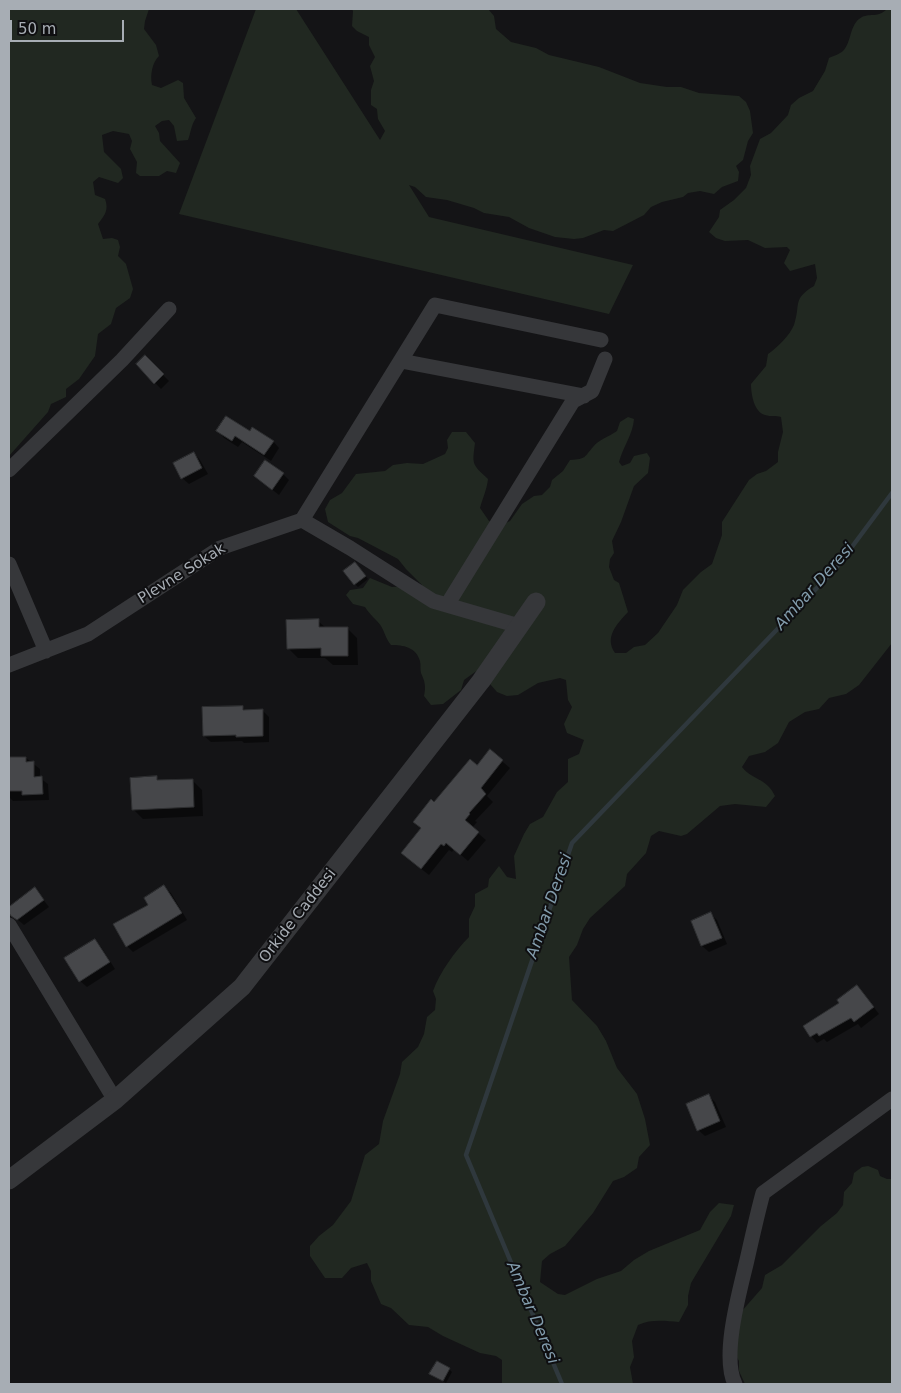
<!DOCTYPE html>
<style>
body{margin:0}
#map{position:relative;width:901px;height:1393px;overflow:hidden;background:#141416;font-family:"DejaVu Sans",sans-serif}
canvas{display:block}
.frame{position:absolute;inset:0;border:10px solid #a7adb4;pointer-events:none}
.scale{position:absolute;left:10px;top:20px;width:114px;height:22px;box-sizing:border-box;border:2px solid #a7adb4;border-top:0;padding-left:6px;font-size:15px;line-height:18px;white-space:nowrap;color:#a7adb4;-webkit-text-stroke:4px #0f0f11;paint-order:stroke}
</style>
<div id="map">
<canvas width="901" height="1393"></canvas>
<div class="frame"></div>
<div class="scale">50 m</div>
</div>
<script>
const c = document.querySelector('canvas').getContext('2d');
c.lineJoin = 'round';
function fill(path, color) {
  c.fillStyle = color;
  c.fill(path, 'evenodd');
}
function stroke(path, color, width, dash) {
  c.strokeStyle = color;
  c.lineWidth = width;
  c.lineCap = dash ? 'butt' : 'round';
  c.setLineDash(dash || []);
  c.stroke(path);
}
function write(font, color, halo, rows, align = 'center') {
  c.font = font + ' "DejaVu Sans",sans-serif';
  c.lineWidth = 4;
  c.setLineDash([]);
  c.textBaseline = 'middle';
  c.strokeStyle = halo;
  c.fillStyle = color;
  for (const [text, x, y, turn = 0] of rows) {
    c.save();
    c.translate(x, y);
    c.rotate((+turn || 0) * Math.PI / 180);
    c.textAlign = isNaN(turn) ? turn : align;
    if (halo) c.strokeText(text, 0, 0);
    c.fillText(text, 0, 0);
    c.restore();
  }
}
fill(new Path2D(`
 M9 9H149L145 21 144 29 156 45 159 56C152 63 150 75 152 85L161 88 178 80 183 83 184 98 196 118C191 125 191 132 188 140L177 141 174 126 169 120 162 121 155 126 159 133 160 141 180 163 176 173 167 171 159 176H140L136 173 137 162 130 149 132 141 129 134 113 131 102 135 104 152 121 169 123 178 118 183 99 177 93 182 95 195 105 199C109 210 105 215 98 224L103 239 112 238 118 240 120 247 118 256 126 264 133 289 130 298 116 308 111 324 98 334 95 356 79 379 66 389V397L51 404 48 412 9 456Z
 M256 9H296L380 140 385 131 378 119 377 109 371 105V90L374 81 370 66 375 57 369 45V37L357 31 352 26 353 11 352 9H488L494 16 496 29 511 42 536 48 549 55 599 67 640 83 667 87H681L699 93 739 96 746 102 750 111 753 133 748 141 743 160 736 166 739 172 738 181 722 187 714 194 700 191 688 193 683 197 662 202 651 207 644 215 613 231 604 230 583 238 574 239 555 237 529 228 509 217 484 213 474 208 447 200 426 197 415 187 409 185 429 217 633 265 609 314 179 214Z
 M887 9H892V643L859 685 846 694 829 698 819 709 805 712 789 722 778 743 765 752 749 756 742 767C753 781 766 777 775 796L766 807 735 804 720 806 687 834 681 836 659 831 651 836 646 853 627 874 625 886 590 918 583 929 577 945 569 957 572 1000 597 1026 606 1041 617 1068 637 1094 645 1119 650 1145 639 1157 637 1168 624 1177 613 1181 593 1213 565 1246 550 1254 542 1261 540 1282 558 1294 565 1295 597 1279 621 1271 634 1260 649 1251 700 1230 710 1212 719 1203 734 1205 731 1216 691 1283 688 1296V1305L679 1322C665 1321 651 1319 638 1325L632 1341 634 1357 630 1367 633 1384H502V1360L496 1356 480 1353 443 1336 428 1327 409 1325 391 1308 381 1304 371 1281V1271L367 1263 351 1268 342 1278H325L310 1256V1246L319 1236 333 1225 351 1201 365 1155 379 1144 383 1121 400 1074 402 1062 418 1047 424 1034 427 1017 435 1010 436 999 433 991C440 972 455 951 469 937V919L475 906V894L488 887 489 879 499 866 507 877 516 879 514 856 524 834 530 824 543 817 557 792 568 782V759L579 754 584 740 567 733 564 724 572 707 568 700 566 680 560 678 538 683 518 695 507 696 497 692 490 684 488 667 475 672 464 680 461 690 443 704 431 705 424 696C426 686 425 682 421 673 420 670 421 665 420 661 416 647 403 645 391 645 386 639 385 633 381 626 377 620 369 614 365 607L353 604 346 595 350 590 363 588 370 578 392 587 422 585 406 569 398 559 358 538 350 536 328 522 325 509 330 500 342 493 356 474 385 471 393 465 407 463 423 464 445 454 448 448 447 440 452 432H466L475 443C472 465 472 464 488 479 487 489 483 497 480 508L489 521 499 526 510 521 522 504 534 496 542 495 550 487 552 480 563 471 570 460C587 459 584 457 593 447 598 440 610 436 617 431L620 422 628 417 634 419C633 434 623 447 619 462L622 466 630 463 634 456 647 453 650 458 648 473 634 486 621 522 612 541 614 553 610 559 609 567 614 580 619 583 628 612C617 624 604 637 615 653H626L634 647 645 645 658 633 677 605 683 590 701 572 712 564 722 535V522L749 480 757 474 766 471 778 462V452L783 432 781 417C776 415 771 417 765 415 754 412 751 394 751 384L766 366 768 354C777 348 790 335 794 325 801 304 792 299 814 286L817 278 815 264 790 271 784 263 790 250 787 247 765 248 748 240 725 241 716 238 709 232 719 217 720 210 734 200 746 188 751 175 750 166 760 139 771 133 788 115 791 105 799 98 813 91 825 71 829 58C833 56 840 54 843 51 852 42 849 24 862 17 871 13 878 18 887 9Z
 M868 1166 878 1170 880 1176 887 1179H892V1384H745L739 1371V1361L735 1354 741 1312 762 1288 765 1275 782 1265 821 1226 837 1213 843 1205 844 1192 852 1183 854 1173 862 1167Z`), '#212821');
fill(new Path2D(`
 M145 357 169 381 161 389 137 364Z
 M218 431 250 432 273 441 279 448 271 461 242 442 238 447 224 438Z
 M194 453 200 460 208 474 189 484 182 478Z
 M283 474 289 480 279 495 255 476Z
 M358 567 368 579 358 587 355 584Z
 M318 621 326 628H347L357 638 358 665H333L325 658H298L288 648Z
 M243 708 246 711 262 710 269 717V742L244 743 242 741 211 742 204 736Z
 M490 751 510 768 487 796 493 802 475 821 477 822 472 828 486 840 468 861 454 849 452 852 449 850 429 875 410 860 422 829 434 803 477 767Z
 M26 758 40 769V778L48 784 49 800 13 801 9 797V770H12Z
 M156 778 160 781 192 780 202 790 203 816 143 819 133 809Z
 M164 887 171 893 187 920 133 952 127 946 150 905Z
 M35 889 49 907 24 925 12 915 9 908Z
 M711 914 717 920 727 944 709 952 702 946 693 921Z
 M94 940 101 947 115 969 87 987 80 981Z
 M863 993 879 1014 861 1028 858 1024 827 1042 824 1039 817 1043 811 1036 841 1003Z
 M709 1096 715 1102 726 1127 705 1136 698 1130Z
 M449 1369 452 1372 446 1383 431 1374Z`), '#0007');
stroke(new Path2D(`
 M562 1384 466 1155 572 843 837 567 892 493`), '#2f383d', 4.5);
const building = new Path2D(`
 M145 355 164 374 154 384 136 364Z
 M226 416 250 431 252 427 274 441 264 455 235 436 232 441 216 431Z
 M194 452 202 468 181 479 173 463Z
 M265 460 284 473 272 490 254 476Z
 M355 562 366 576 354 585 343 571Z
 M319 619V627H348V656H321V648L287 649 286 620Z
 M243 706V710L263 709V736L236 737V735L203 736 202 707Z
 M490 749 503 760 481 788 486 794 469 813 470 814 465 820 479 832 460 855 446 843 444 846 441 844 421 869 401 853 421 828 413 822 431 799 434 802 470 759 477 765Z
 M10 757H26V762L34 761V777L42 776 43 794 22 795V791H9Z
 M157 776V780L193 779 194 807 132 810 130 778Z
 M164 885 182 913 126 947 113 924 148 905 144 898Z
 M35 887 44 900 17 920 11 916 9 913V907Z
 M711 912 722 938 701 946 691 921Z
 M95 939 110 962 79 982 64 958Z
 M857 985 874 1007 854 1022 851 1018 819 1036 817 1033 810 1037 803 1026 839 1003 837 1000Z
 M709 1094 720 1121 697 1131 686 1104Z
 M437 1361 450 1368 443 1381 429 1374Z`);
fill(building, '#46474a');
stroke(building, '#2e2f31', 1);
stroke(new Path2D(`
 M401 361 584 396
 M9 470 122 360 169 309
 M302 520 435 305 601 340
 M9 564 46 651
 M447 605 573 401 592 391 605 359
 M9 665 88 634 220 548 302 520 350 548 433 601 519 626
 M9 925 115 1100
 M735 1384C721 1356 740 1290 747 1260 752 1238 757 1215 763 1193L892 1099`), '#36373a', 15);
stroke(new Path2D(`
 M9 1180 115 1100 242 987 481 681 536 602`), '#36373a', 19);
write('15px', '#a7adb4', '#0f0f11', [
 ["Plevne Sokak",182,574,-32],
 ["Orkide Caddesi",298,916,-52]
]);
write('italic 16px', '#829cac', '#0f0f11', [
 ["Ambar Deresi",815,587,-48],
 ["Ambar Deresi",550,906,-71],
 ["Ambar Deresi",532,1313,67]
]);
</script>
